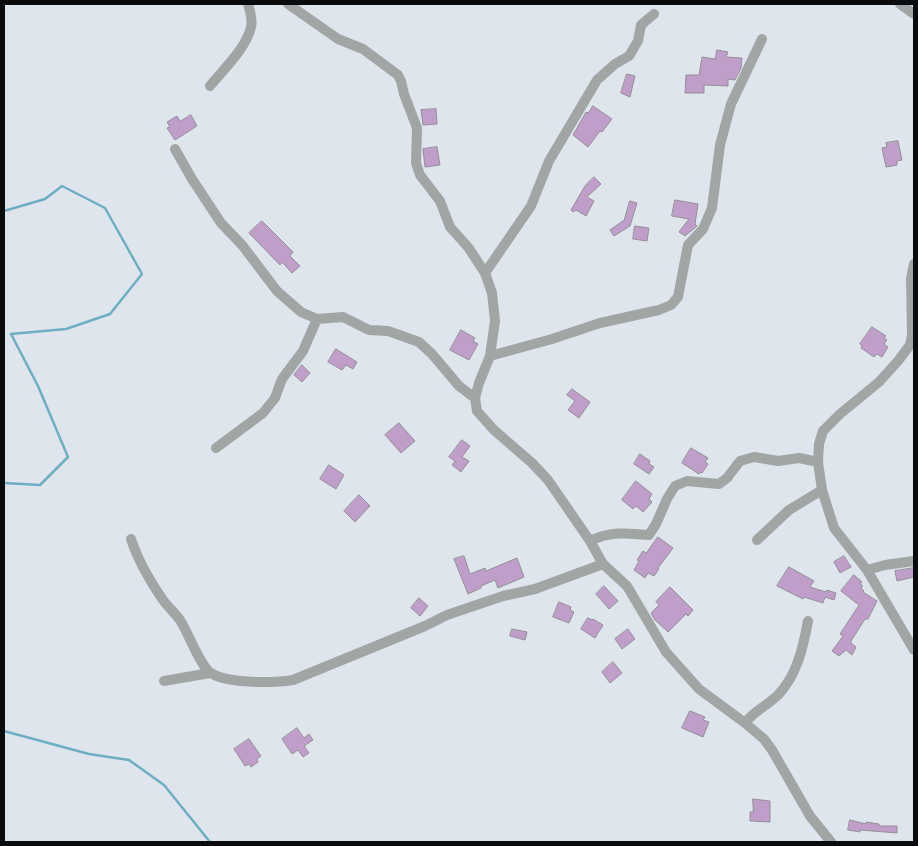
<!DOCTYPE html>
<style>
body{margin:0}
#map{position:relative;width:918px;height:846px;overflow:hidden;background:#dee5ed;font-family:Commissioner,sans-serif}
canvas{display:block}
.frame{position:absolute;inset:0;border:5px solid #090b0e;pointer-events:none}
</style>
<div id="map">
<canvas width="918" height="846"></canvas>
<div class="frame"></div>
</div>
<script>
const c = document.querySelector('canvas').getContext('2d');
c.lineJoin = 'round';
function stroke(path, color, width, dash) {
  c.strokeStyle = color;
  c.lineWidth = width;
  c.lineCap = dash ? 'butt' : 'round';
  c.setLineDash(dash || []);
  c.stroke(path);
}
function fill(path, color) {
  c.fillStyle = color;
  c.fill(path, 'evenodd');
}
stroke(new Path2D(`
 M4 211 45 199 62 186 105 208 142 274 110 314 66 329 11 334 38 386 68 457 40 485 4 483
 M4 731 89 754 129 760 164 785 210 842`), '#6daec0', 2.5);
const building = new Path2D(`
 M717 50 728 52 726 57 742 58 741 68 735 80 728 79V86L704 85V93H685L686 75H699L702 57 715 59Z
 M627 74 635 76 630 97 621 93Z
 M593 106 612 119 602 132 600 131 588 147 573 135 586 112 588 113Z
 M436 109 437 124 423 125 421 110Z
 M191 115 197 126 175 140 167 128 170 127 167 122 177 116 180 121Z
 M898 141 902 160 897 161V165L886 167 882 148 887 147 886 143Z
 M437 147 440 165 425 167 423 149Z
 M594 177 601 184 587 197 594 201 586 216 576 210 573 212 571 210 585 186Z
 M675 200 698 204 695 224 697 226 685 236 679 232 689 219 672 216Z
 M630 201 637 203 630 226 614 236 610 230 624 220Z
 M262 221 293 252 290 256 300 266 292 273 282 262 280 265 249 233Z
 M635 226 649 228 647 241 633 239Z
 M872 327 886 336 884 338 887 340 884 344 888 347 882 357 877 354 874 357 861 348 862 345 860 344Z
 M461 330 475 338 473 341 478 344 469 360 450 350Z
 M336 349 357 362 353 369 346 365 342 370 328 362Z
 M302 365 310 373 302 382 294 375Z
 M572 389 590 402 579 418 568 410 575 401 567 395Z
 M399 423 415 441 401 453 385 435Z
 M462 440 470 446 462 457 469 461 461 472 452 465 455 461 449 457Z
 M691 448 708 458 705 462 708 464 702 473 700 472 699 474 682 463Z
 M640 454 650 461 649 464 654 467 649 474 634 464Z
 M329 465 344 475 336 489 320 479Z
 M636 481 652 494 649 499 652 502 643 512 636 506 633 509 622 500Z
 M359 495 370 506 355 522 344 511Z
 M658 537 673 548 658 568 659 569 654 576 648 573 645 578 634 570 639 561 637 560 643 551 646 553Z
 M464 556 470 574 485 568 486 571 517 558 524 577 498 588 495 580 481 586V588L468 594 454 559Z
 M844 556 851 567 840 573 834 562Z
 M789 567 814 581 810 587 826 592 827 590 836 593 834 600 825 597 823 603 804 597 803 599 777 586Z
 M914 568V577L897 581 895 571Z
 M854 575 862 582 860 584 863 586 861 588 864 591 863 592 877 601 868 619H865L851 641V643L856 647 852 655 846 650 839 656 832 651 843 636 840 634 859 605 841 591Z
 M604 586 618 601 609 609 596 594Z
 M670 587 693 610 688 616 686 614 668 632 655 620 651 613 659 605 656 602Z
 M419 598 428 606 420 616 411 608Z
 M559 602 571 607 570 610 574 612 569 623 553 617Z
 M588 618 592 620 593 619 603 625 595 638 581 629Z
 M512 629 527 632 525 640 510 636Z
 M628 629 635 639 622 649 615 639Z
 M613 662 622 673 610 683 602 672Z
 M690 711 705 717 703 720 709 722 703 737 682 728Z
 M297 728 304 738 309 734 313 740 304 746 309 753 303 757 298 750 292 754 282 739Z
 M249 739 261 756 257 759 258 762 251 767 249 764 245 766 234 749Z
 M753 799 770 801V822L750 821V812H753Z
 M850 820 866 824V822L879 824V826H897V833L860 830V832L848 830Z`);
fill(building, '#bf9eca');
stroke(building, '#948f96', 1);
stroke(new Path2D(`
 M288 4 338 39 363 49 398 75 401 81 404 94 417 128 416 163 420 175 440 201 450 227 468 247 485 273 492 293 495 321 490 356 479 383 475 398 477 411 494 430 532 463 548 480 590 541 603 564 627 586 666 652 699 689 745 723 764 739 772 750 810 816 831 842
 M900 4 914 14
 M210 86C223 70 247 47 251 27 253 20 250 11 248 4
 M175 149 192 179 221 223 242 245 277 291 301 312 317 319 343 317 369 330 388 331 419 342 432 354 459 386 475 398
 M914 264 911 278 912 335 910 345 898 361 879 382 840 414 823 431 819 444 818 462 822 490 834 528 867 570 914 650
 M485 273 531 206 549 161 597 80 615 64 629 56 638 41 641 25 654 14
 M490 356 552 339 600 323 659 310 671 305 678 297 688 245 703 229 712 208 720 145 731 104 762 39
 M216 448 263 413 275 398 282 379 303 351 317 319
 M131 539C138 561 150 581 163 600 168 607 175 613 180 620 188 632 200 666 211 673 228 684 274 683 293 680L425 626 447 615 503 596 535 589 603 564
 M757 540 789 510 822 490
 M590 541C609 531 629 533 649 535L656 524 667 499 675 486 687 481 719 484 727 478 740 461 754 457 778 461 799 458 818 462
 M867 570 885 565 914 561
 M164 681 210 673
 M745 723C754 711 768 705 778 695 797 675 803 648 808 621`), '#a1a6a5', 10);
</script>
